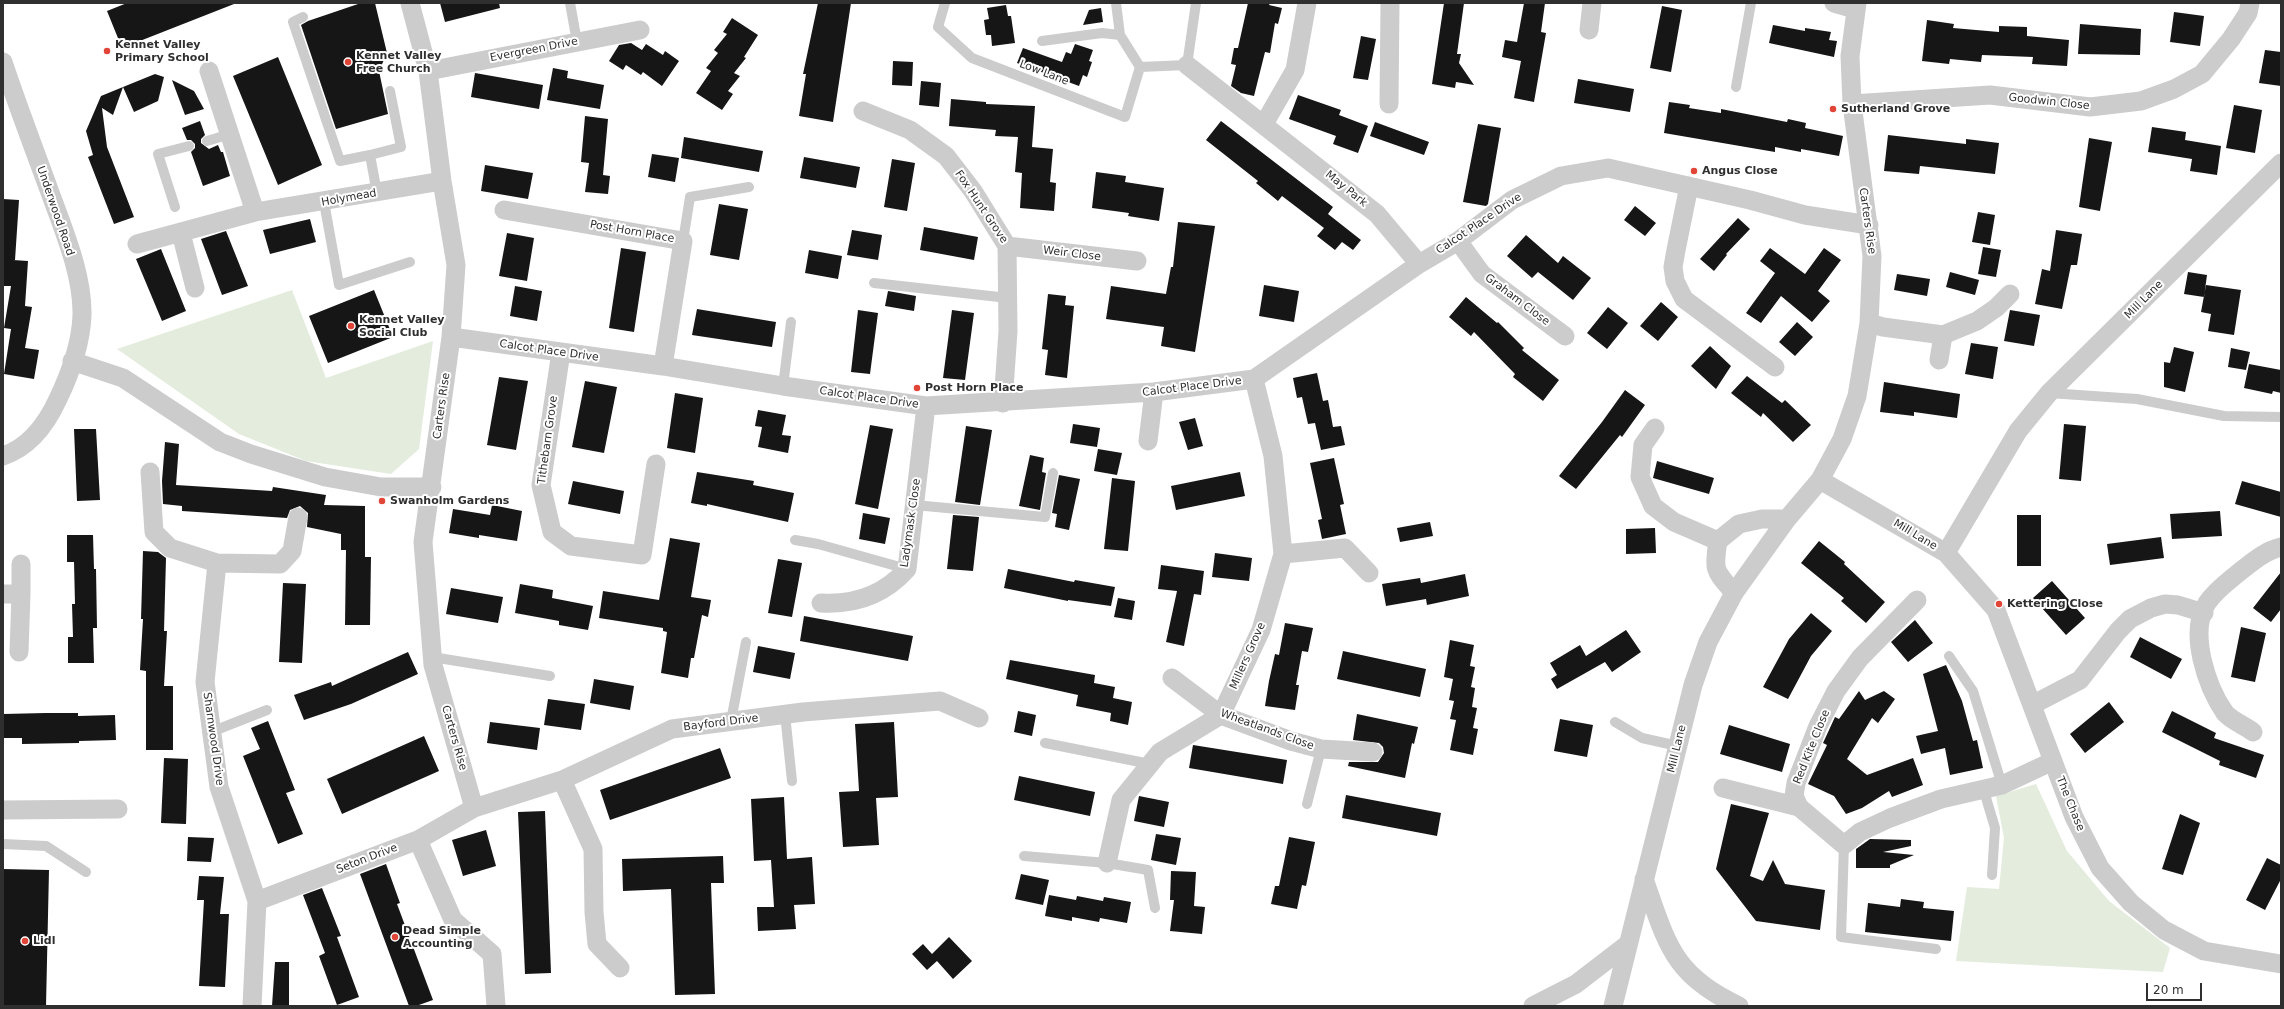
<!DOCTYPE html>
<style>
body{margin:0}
#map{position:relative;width:2284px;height:1009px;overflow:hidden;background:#fff;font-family:"DejaVu Sans",sans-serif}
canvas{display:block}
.frame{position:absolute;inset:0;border:4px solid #2f2f2f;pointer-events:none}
.scale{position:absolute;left:2146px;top:983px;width:56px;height:18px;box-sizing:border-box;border:2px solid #2f2f2f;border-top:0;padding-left:5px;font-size:12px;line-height:14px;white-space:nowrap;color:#2f2f2f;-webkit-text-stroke:3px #fff;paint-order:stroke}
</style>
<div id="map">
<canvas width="2284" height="1009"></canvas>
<div class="frame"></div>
<div class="scale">20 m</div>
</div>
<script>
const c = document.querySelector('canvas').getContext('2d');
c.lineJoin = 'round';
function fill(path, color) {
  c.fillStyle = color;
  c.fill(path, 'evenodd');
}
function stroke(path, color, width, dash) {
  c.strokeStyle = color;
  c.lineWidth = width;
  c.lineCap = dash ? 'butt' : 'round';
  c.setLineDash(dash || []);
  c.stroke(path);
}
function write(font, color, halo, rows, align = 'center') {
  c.font = font + ' "DejaVu Sans",sans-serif';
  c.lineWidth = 4;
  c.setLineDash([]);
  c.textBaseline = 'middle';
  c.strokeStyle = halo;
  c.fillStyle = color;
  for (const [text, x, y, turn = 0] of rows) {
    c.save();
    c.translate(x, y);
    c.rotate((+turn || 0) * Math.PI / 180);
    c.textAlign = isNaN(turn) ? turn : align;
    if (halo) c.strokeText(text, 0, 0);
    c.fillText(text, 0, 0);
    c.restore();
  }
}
fill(new Path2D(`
 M292 290 326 378 433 341 419 449 391 474 306 461 239 434 117 349Z
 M2036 784 2067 851 2109 901 2170 948 2163 972 1956 961 1967 887 1999 889 2004 838 1996 796Z`), '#e3ecdd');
fill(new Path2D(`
 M127 3H234V4L122 48 107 11Z
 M361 3H375L387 53 379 71 388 114 336 129 301 25 308 21Z
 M440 3H499L500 8 445 22Z
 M818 3H851L833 122 799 116 806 74H803Z
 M1248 3H1270L1269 5 1282 8 1278 24 1275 23 1270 53 1265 52 1254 96 1241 93 1231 86 1236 65 1231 64 1234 48H1238Z
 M1444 3H1464L1457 54H1461L1459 63 1474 85 1456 82 1455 88 1432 84Z
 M1524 3H1545L1541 32 1546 33 1534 102 1514 98 1521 61 1502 57 1505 40 1517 42Z
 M1006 5 1008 16H1011L1015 43 992 46 991 35H986L984 20 989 19 987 8Z
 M1662 6 1682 10 1671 72 1650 68Z
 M1101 8 1103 22 1083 25 1089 10Z
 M2174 12 2204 16 2200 46 2170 42Z
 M732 18 758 35 744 57 746 58 734 73 740 76 728 91 733 94 722 110 696 93 711 71 706 68 718 53 714 50 727 34 723 32Z
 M1927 20 1954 24 1953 28 1999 32V26L2027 27V36L2069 40 2067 66 2032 64 2033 57 1982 55 1981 62 1950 59 1949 64 1922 61Z
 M2080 24 2141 29 2140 55 2078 54Z
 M1773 25 1805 31V28L1831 32 1829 40 1837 41 1834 57 1769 43Z
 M1361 36 1376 39 1368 80 1353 78Z
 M631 43 642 50 646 44 663 55 665 51 679 61 662 86 643 72 641 75 626 65 623 70 609 61 619 45Z
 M1075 44 1093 50 1089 61 1092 62 1087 77 1083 75 1079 86 1017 63 1023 48 1062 62 1066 52 1071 54Z
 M2265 50 2281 52V86L2259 83Z
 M278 57 322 165 278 185 233 76Z
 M893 61 913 62 912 86 892 85Z
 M553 68 568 71 567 78 604 85 600 109 547 100Z
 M475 73 543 85 539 109 471 97Z
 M155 74 164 77 158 101 134 112 123 87Z
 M1578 79 1634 89 1630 112 1574 103Z
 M172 80 194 91 204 109 185 115Z
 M921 81 941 83 939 107 919 105Z
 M123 87 113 115 102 108 107 147 134 217 114 224 88 157 93 155 86 131 101 96Z
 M1298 95 1341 110 1339 115 1368 126 1358 153 1333 144 1336 136 1289 119Z
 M951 99 986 102V104L1035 106 1032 147 1053 149 1050 182 1056 183 1054 211 1020 208 1022 173 1015 172 1018 137 995 136 996 130 949 126Z
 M1669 102 1690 105 1689 108 1721 113V109L1787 122 1788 119 1806 123 1805 128 1843 136 1839 156 1801 149V152L1775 147V152L1664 133Z
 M2234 105 2262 110 2255 153 2226 148Z
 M585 116 608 119 603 175 610 176 608 194 585 192 589 163 581 162Z
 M200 121 205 135 201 139V143L209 149 218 145 221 152H223L230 176 203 186 191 152 195 148V144L191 140H187L182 128Z
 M1221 121 1333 207 1328 214 1361 240 1353 250 1342 242 1335 250 1317 236 1324 228 1282 196 1278 201 1256 183 1258 181 1206 140Z
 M1375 122 1429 142 1424 155 1370 136Z
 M1478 124 1501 128 1488 204 1486 206 1463 202Z
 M2152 127 2186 132 2185 140 2221 146 2217 175 2190 171 2192 159 2148 152Z
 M1888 135 1966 144V139L1999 143 1995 174 1920 166 1919 174 1884 171Z
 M684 137 763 151 759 172 681 158Z
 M2089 138 2112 142 2100 211 2079 207Z
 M652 154 679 158 675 182 648 177Z
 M804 157 860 167 856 188 800 178Z
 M892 159 915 163 907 211 884 207Z
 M485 165 533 173 528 199 481 191Z
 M1096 172 1126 176 1125 182 1164 188 1159 221 1128 216 1129 213 1092 208Z
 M3 199 19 200 15 260H13L28 261 25 306 32 307 25 348 39 350 34 379 4 374 11 329 4 328 11 286H3Z
 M719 204 748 209 739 260 710 255Z
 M1635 206 1656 223 1645 236 1624 220Z
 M1978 212 1995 215 1990 245 1972 242Z
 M1738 218 1750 229 1726 254 1727 255 1714 271 1700 259Z
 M310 219 316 242 270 254 263 230Z
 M1178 222 1215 226 1195 352 1161 346 1164 327 1106 319 1111 286 1166 294 1171 267H1173Z
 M924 227 978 237 974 260 920 250Z
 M852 230 882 235 878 260 847 255Z
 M2056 230 2082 234 2077 265H2071L2062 309 2035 304 2042 269 2050 271Z
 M226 231 248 286 222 295 201 239Z
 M507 233 534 238 527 281 499 276Z
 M1526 235 1558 263 1563 256 1591 278 1573 300 1538 272 1532 278 1507 256Z
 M1983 247 2001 250 1996 277 1978 274Z
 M621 248 646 252 634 332 609 328Z
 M1770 248 1805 274 1824 248 1841 260 1818 291 1830 301 1812 322 1781 296 1761 323 1746 313 1775 273 1760 261Z
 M161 249 186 311 162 321 136 259Z
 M809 250 842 256 838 279 805 273Z
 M1950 272 1979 280 1975 295 1946 287Z
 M2188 272 2207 275 2204 297 2184 294Z
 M1897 274 1930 279 1927 296 1894 290Z
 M1264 285 1299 291 1294 322 1259 316Z
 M2206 285 2241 290 2234 335 2208 331 2211 314 2201 312Z
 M515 286 542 291 537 321 510 316Z
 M374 290 393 337 328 363 309 316Z
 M888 291 916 296 914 311 885 306Z
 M1048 294 1066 296 1065 305 1074 306 1067 378 1045 375 1048 350 1042 349Z
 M1466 297 1497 323 1498 322 1524 348 1522 350 1559 380 1543 401 1513 377 1515 374 1474 332 1471 336 1449 317Z
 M1661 302 1678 317 1658 341 1640 326Z
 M1608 307 1628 323 1607 349 1587 333Z
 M697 309 776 322 772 347 692 335Z
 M858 310 878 313 870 374 851 372Z
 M952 310 974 313 965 380 943 378Z
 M2010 310 2040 315 2034 346 2004 341Z
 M1797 322 1813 337 1795 356 1779 342Z
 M1971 343 1998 347 1993 379 1965 374Z
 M1710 346 1731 366 1716 389 1691 366Z
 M2174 347 2194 352 2185 392 2164 387V362L2170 363Z
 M2231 348 2250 352 2246 370 2228 367Z
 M2249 364 2281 370V393L2273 391 2272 394 2244 388Z
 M1317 373 1323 401 1328 400 1333 427 1341 426 1345 445 1321 450 1315 423 1308 424 1302 397 1297 398 1293 378Z
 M1747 376 1782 403 1785 400 1811 425 1793 442 1763 413 1761 417 1731 393Z
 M499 377 528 381 516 450 487 445Z
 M585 381 617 387 604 453 572 447Z
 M1884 382 1960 394 1957 418 1914 412V416L1880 412Z
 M1625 390 1645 405 1622 437 1620 435 1576 489 1559 476 1602 422Z
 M675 393 703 398 695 453 667 448Z
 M758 410 786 415 782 435 791 436 788 453 758 447 762 427 755 426Z
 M1195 418 1203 446 1188 450 1179 422Z
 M1073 424 1100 428 1097 447 1070 443Z
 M2064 424 2086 426 2081 481 2059 479Z
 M870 425 893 429 878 509 855 504Z
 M966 426 992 430 980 505 955 502Z
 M74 429H96L100 500 77 501Z
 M165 442 179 444 176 485 272 491 273 487 326 495 324 505 365 506V557H371L370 625H345L346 550H341V534L307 527 308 513 300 506 290 510 287 518 182 511V506L163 504 162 481Z
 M1098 449 1122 453 1117 475 1094 471Z
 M1030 455 1044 458 1042 472 1046 473 1040 510 1019 506Z
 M1334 458 1344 504 1340 505 1346 534 1322 539 1318 520 1322 519 1310 463Z
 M1657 461 1714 478 1709 494 1653 478Z
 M697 472 754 481 753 485 794 493 788 522 707 504V506L691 503Z
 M1240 472 1245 496 1176 510 1171 486Z
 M1059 475 1080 479 1069 530 1055 527 1057 514 1052 513Z
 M1112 478 1135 481 1128 551 1104 549Z
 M573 481 624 491 620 514 568 504Z
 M2242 481 2281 492V517L2235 504Z
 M492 505 522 511 517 541 479 535V538L449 533 453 509 490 515Z
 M2220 511 2222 536 2172 539 2170 514Z
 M863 513 890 518 885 544 859 539Z
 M953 515 979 517 973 571 947 569Z
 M2017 515H2041V566H2017Z
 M1430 522 1433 536 1400 542 1397 528Z
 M1655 528 1656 553 1626 554V529Z
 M67 535H93L94 569H96L97 628H93L94 663H68V637H73L72 604H75L74 562H67Z
 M2161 537 2164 558 2110 565 2107 544Z
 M670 538 700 543 691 597 711 600 708 617 702 615 694 658H691L688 678 661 673 667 632 663 631V628L599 618 603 591 659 600Z
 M1819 541 1845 562 1844 564 1885 602 1866 623 1841 601 1844 598 1801 563Z
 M143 551 158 552 166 558 164 631H167L164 686H173V750H146V671L140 670 143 619H141Z
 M1215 553 1252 558 1249 581 1212 577Z
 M778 559 802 563 792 617 768 613Z
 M1161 565 1204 571 1201 595 1194 594 1184 646 1166 642 1177 591 1158 589Z
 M1008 569 1074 582 1075 580 1115 587 1111 606 1068 600V601L1004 588Z
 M2281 572V609L2271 622 2253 608Z
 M1465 574 1469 596 1427 605 1426 599 1386 606 1382 584 1420 578 1421 583Z
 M2052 581 2085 618 2066 635 2033 598Z
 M283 583 306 584 302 663 279 662Z
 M520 584 553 590 552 598 593 606 588 630 559 625V621L515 613Z
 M451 588 503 597 498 623 446 614Z
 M1118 598 1135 601 1132 620 1114 617Z
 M1811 613 1832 631 1811 656 1788 699 1763 687 1789 639Z
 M804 616 913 636 908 661 800 641Z
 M1915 620 1933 643 1908 662 1891 642Z
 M1285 623 1313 628 1308 652 1302 651 1296 685H1299L1295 710 1265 706 1269 681 1275 654 1279 655Z
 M2241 627 2266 633 2255 682 2231 677Z
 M1626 630 1641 652 1612 672 1605 662 1557 689 1551 679 1557 675 1550 663 1580 645 1586 656Z
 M2140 637 2182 659 2171 679 2130 657Z
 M1450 640 1474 645 1470 666 1475 667 1471 687 1475 688 1472 707 1477 708 1473 728 1478 729 1473 755 1450 750 1456 720 1450 719 1454 701 1449 700 1453 679 1444 677Z
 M758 646 795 653 790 679 753 672Z
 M1343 651 1426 669 1420 697 1337 679Z
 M408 652 418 674 351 704 304 720 294 695 331 682 332 686Z
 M1010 660 1095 675 1094 683 1115 687 1113 698 1132 702 1128 725 1110 721 1111 713 1076 706 1078 695 1006 679Z
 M1946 665 1962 701 1973 741 1977 740 1983 768 1950 775 1945 748 1921 754 1916 736 1938 731 1923 674Z
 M594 679 634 686 630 710 590 703Z
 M1859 691 1865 700 1884 691 1895 699 1878 723 1872 718 1847 759 1867 775 1913 758 1923 785 1892 797 1889 791 1862 808 1846 814 1834 796 1808 784 1827 745 1823 743 1835 717 1839 719Z
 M548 699 585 704 581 730 544 725Z
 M2109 702 2124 722 2085 753 2070 734Z
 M1018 711 1036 715 1032 736 1014 732Z
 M2172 711 2216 733 2214 738 2264 755 2256 778 2219 765 2220 761 2162 732Z
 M46 713H78V716L115 715 116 740 79 741V743L22 744V738H3V714Z
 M1357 714 1418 727 1414 744 1412 743 1405 778 1348 766 1349 762H1378L1384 753 1383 747 1379 743 1353 740Z
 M1560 719 1593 725 1587 757 1554 751Z
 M268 721 295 790 286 793 303 834 278 844 243 756 260 749 251 728Z
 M490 722 540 728 537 750 487 743Z
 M894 722 898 797 876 798 879 845 843 847 839 792 859 791 855 724Z
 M1729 725 1790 744 1782 772 1720 754Z
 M424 736 439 771 342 814 327 779Z
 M1193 745 1287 760 1283 784 1189 768Z
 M720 748 731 778 610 820 600 790Z
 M164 758 188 759 186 824 161 823Z
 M1019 776 1095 792 1090 816 1014 800Z
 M1346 795 1441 813 1437 836 1342 818Z
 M1139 796 1169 802 1164 827 1134 821Z
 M784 797 787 859 812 857 815 904 794 905 796 929 758 931 757 907H774L771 860 754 861 751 799Z
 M1731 804 1769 813 1750 876 1763 881 1773 860 1785 884 1825 890 1820 930 1756 921 1716 869Z
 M545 811 551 973 525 974 518 812Z
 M2180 814 2200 823 2183 875 2162 869Z
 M486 830 496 866 463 876 452 840Z
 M1156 834 1181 838 1176 865 1151 860Z
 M188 837 214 838 211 862 187 861Z
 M1289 837 1315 842 1306 886 1302 885 1297 909 1271 904 1275 886H1279Z
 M1870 839 1911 840V846L1883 852 1914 855 1890 865V868H1856V849Z
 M723 856 724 883H711L715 994 675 995 671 889 623 891 622 859Z
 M2267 858 2281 865V879L2265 910 2246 900Z
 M386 864 400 903 397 904 433 1000 416 1006H409L360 874Z
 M3 869 49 870 46 1006H3Z
 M1171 871 1196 872 1194 906 1205 907 1202 934 1170 931 1174 900H1170Z
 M1021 874 1049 880 1043 905 1015 899Z
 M199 876 224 877 220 914H229L225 987 199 986 204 900H197Z
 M322 888 341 936 337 937 359 997 337 1005 319 956 325 953 303 895Z
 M1049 895 1076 900 1077 896 1103 901 1104 897 1131 902 1127 923 1100 918 1099 922 1072 917V921L1045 916Z
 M1901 899 1924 902 1923 908 1954 911 1951 941 1865 932 1868 903 1900 907Z
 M949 937 972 961 953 979 937 961 927 970 912 954 923 944 932 954Z
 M275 962H289V1006H272Z`), '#161616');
stroke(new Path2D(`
 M570 3 577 42
 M945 3 938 27 972 58 1125 117 1140 67
 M1116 3 1120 35 1140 67 1187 65 1196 3
 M303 17 293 22 340 161 370 155
 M1042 41 1102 33 1120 35
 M1736 87 1751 3
 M207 141 230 134
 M377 193 370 155 401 147 390 91
 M324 202 339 285 410 262
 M175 207 158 154 189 146
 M683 241 690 197 749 187
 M874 283 1008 298
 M783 386 791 322
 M2049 393 2137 399 2224 416 2281 417
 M914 505 1045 517 1053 473
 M795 540 818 544 907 569
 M1949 656 1973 691 2002 785
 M432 657 550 676
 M785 714 792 781
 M731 721 746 642
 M1615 722 1642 738 1678 746
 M211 732 267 710
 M1045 743 1150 764
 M1984 791 1995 828 1992 875
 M1307 804 1321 749
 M3 844 46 846 86 872
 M1844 845 1841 937 1936 949
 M1024 856 1107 863 1148 870 1155 908`), '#ccc', 10);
stroke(new Path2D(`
 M410 3 428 71 442 181 456 265 451 337 423 542 433 665 474 808
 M1834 3 1855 9
 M1589 30 1592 3
 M3 62C17 104 33 146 48 187 62 226 83 274 82 315 81 344 70 374 58 399 47 423 30 447 3 456
 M1187 65 1377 214 1419 264
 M209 71 255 212
 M428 71 640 30
 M1389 104 1390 3
 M1852 104 1990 95 2090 107 2141 101 2174 89 2202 74 2231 39 2248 13 2250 3
 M863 111 910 130 946 156 973 191 1007 246 1008 331 1003 403
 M1264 124 1295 70 1307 3
 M1689 186 1676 250 1673 267 1675 281 1684 299 1775 367
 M504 210 683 241 663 366
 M181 233 195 288
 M1458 241 1482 274 1565 336
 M137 244 255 212 442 181
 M1007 246 1137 261
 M1869 323 1883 327 1943 335 1977 321 1996 308 2010 294
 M451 337 663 366 783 386 926 406 1154 392 1254 379 1419 264 1458 241 1512 200 1561 176 1608 168 1750 200 1805 215 1869 225
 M561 352 541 485 552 532 571 546 642 555 656 464
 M1939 360 1943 335
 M72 361 123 378 220 442 251 454 325 477 381 487H432
 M1655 428 1643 445 1640 477 1653 506 1674 522 1718 541
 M1148 441 1154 392
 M150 472 154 532 170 548 217 563 280 564 292 551 298 517
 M1820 480 1946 553 1996 610 2074 817 2100 868 2131 903 2164 930 2204 951 2281 964
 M1946 553 2018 431 2049 393 2281 163
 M1283 554 1345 548 1369 573
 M217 563 205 682 219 787 257 901 252 1006
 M21 564V594
 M1734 593C1715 570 1713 572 1718 541L1739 524 1762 519H1787
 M3 594H21L19 652
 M1917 600 1860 658 1836 691 1818 726 1796 783 1794 796 1799 807 1844 845 1860 832 1890 818 1941 799 2002 785 2053 761
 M821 603C855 605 884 595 907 569L926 406
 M1172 678 1221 715 1291 741 1321 749 1373 752
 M2032 705 2080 680 2118 631 2130 619 2151 608 2165 604 2178 605 2204 613
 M2253 732C2245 726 2231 720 2225 713 2207 687 2188 633 2207 603 2215 591 2226 583 2237 574 2251 563 2264 551 2281 547
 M562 780 593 849 594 912 597 944 620 968
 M1723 788 1799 807
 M3 810 118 809
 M418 840 453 920 492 954 496 1006
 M1107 863 1121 800 1160 752 1221 715 1261 630 1283 554 1273 456 1254 379
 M1644 879C1667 943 1672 975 1739 1006
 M257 901 418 840 474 808 562 780 672 729 803 712 940 701 979 718
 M1533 1006 1576 984 1628 944
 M1613 1006 1693 685 1708 642 1734 593 1787 519 1820 480 1842 439 1857 396 1869 323 1872 256 1852 104 1850 56 1857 3`), '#ccc', 19);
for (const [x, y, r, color] of [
 [107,51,4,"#e04537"],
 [348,62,4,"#e04537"],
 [1833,109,4,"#e04537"],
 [1694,171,4,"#e04537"],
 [351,326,4,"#e04537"],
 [917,388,4,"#e04537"],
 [382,501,4,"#e04537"],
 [1999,604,4,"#e04537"],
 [395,937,4,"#e04537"],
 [25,941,4,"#e04537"]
]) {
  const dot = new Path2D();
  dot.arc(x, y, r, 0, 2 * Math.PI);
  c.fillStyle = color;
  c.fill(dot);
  stroke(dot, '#fff', 1.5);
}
write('bold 11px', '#2f2f2f', '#fff', [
 ["Kennet Valley",115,45],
 ["Primary School",115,58],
 ["Kennet Valley",356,56],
 ["Free Church",356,69],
 ["Sutherland Grove",1841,109],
 ["Angus Close",1702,171],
 ["Kennet Valley",359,320],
 ["Social Club",359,333],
 ["Post Horn Place",925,388],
 ["Swanholm Gardens",390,501],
 ["Kettering Close",2007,604],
 ["Dead Simple",403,931],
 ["Accounting",403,944],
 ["Lidl",33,941]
], 'left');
write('11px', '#2f2f2f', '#fff', [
 ["Evergreen Drive",534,50,-11],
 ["Low Lane",1044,73,21],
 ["Goodwin Close",2049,102,6],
 ["May Park",1346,189,39],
 ["Holymead",349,198,-10],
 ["Fox Hunt Grove",981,207,56],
 ["Underwood Road",55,211,71],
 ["Carters Rise",1867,221,82],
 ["Calcot Place Drive",1479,224,-34],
 ["Post Horn Place",632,232,10],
 ["Weir Close",1072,254,7],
 ["Graham Close",1517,300,37],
 ["Mill Lane",2144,300,-45],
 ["Calcot Place Drive",549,351,8],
 ["Calcot Place Drive",1192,387,-7],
 ["Calcot Place Drive",869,398,8],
 ["Carters Rise",442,406,-82],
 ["Tithebarn Grove",548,440,-82],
 ["Ladymask Close",911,523,-82],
 ["Mill Lane",1915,535,31],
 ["Millers Grove",1248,656,-66],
 ["Bayford Drive",721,723,-7],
 ["Wheatlands Close",1267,730,20],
 ["Carters Rise",454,738,74],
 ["Sharnwood Drive",213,739,82],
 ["Red Kite Close",1812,747,-68],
 ["Mill Lane",1677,749,-76],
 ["The Chase",2070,804,68],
 ["Seton Drive",367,859,-21]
]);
</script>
